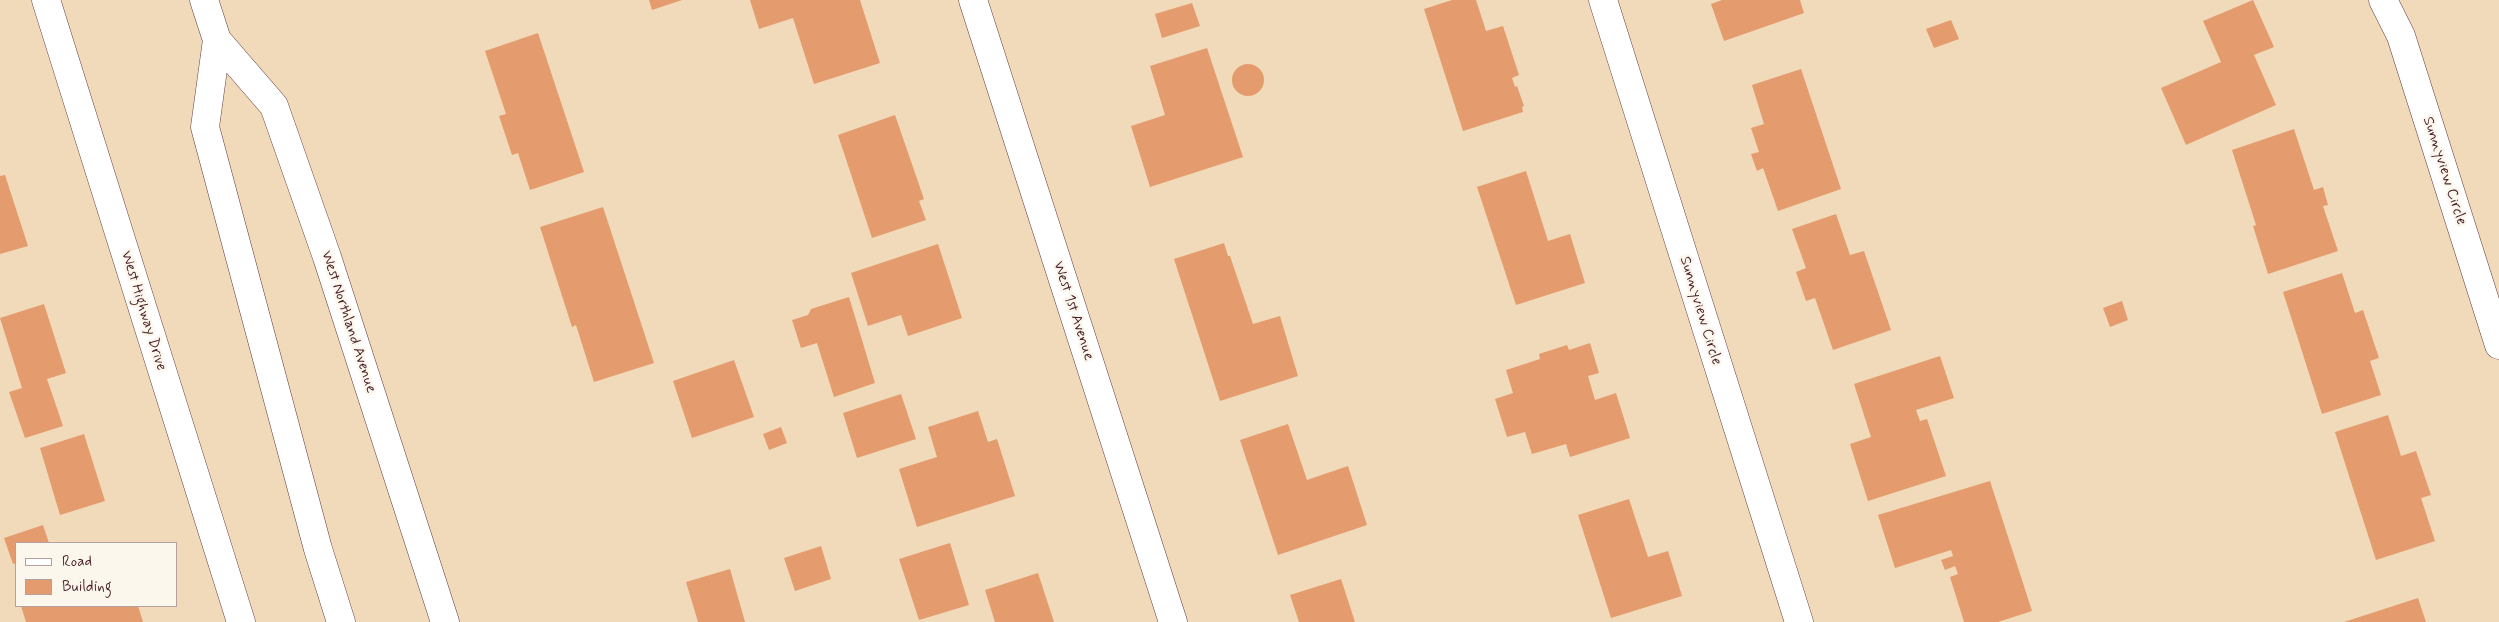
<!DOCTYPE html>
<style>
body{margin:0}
#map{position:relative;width:2499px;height:622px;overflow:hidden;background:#f1daba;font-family:Mynerve,sans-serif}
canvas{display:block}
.legend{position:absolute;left:15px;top:542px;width:162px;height:65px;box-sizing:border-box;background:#fbf7ec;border:1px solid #b4a19f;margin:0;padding:6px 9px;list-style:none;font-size:15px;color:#4a1f2b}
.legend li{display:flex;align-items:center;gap:10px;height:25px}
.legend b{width:25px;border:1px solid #b4a19f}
</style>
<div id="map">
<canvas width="2499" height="622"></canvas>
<ul class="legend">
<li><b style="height:6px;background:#fff"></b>Road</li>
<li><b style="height:14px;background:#e49b6d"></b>Building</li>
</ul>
</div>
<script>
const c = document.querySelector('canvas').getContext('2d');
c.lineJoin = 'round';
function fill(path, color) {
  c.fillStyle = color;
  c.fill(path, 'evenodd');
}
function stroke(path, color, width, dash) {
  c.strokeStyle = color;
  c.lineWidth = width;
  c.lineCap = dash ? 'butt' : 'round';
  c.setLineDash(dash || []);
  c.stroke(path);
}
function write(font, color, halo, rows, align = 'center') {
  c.font = font + ' Mynerve,sans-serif';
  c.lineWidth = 5;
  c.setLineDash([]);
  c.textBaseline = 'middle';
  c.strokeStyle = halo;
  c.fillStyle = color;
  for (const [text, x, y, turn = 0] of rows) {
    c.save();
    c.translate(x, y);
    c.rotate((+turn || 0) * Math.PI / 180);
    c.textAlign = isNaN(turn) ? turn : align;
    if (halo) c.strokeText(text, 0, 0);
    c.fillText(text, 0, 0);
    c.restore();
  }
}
fill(new Path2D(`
 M649 0H682L652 10Z
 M750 0H860L880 63 814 84 793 18 759 29Z
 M1452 0H1476L1486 31 1503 26 1519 75 1512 78 1515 87 1517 86 1524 106 1522 107 1523 112 1463 131 1424 9Z
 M1722 0H1800L1804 13 1724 41 1711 4Z
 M2253 0 2274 47 2254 55 2276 105 2186 145 2161 88 2221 62 2203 21Z
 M1192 3 1200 26 1162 38 1155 14Z
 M1951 20 1959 39 1934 48 1926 29Z
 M538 33 584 172 530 190 518 153 512 155 499 116 506 114 485 51Z
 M1207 48 1243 157 1150 187 1131 126 1165 115 1150 66Z
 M1232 80a16 16 0 1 1 32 0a16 16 0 1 1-32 0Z
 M1801 69 1841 189 1778 211 1763 168 1757 171 1751 154 1759 152 1751 128 1764 124 1752 85Z
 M895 115 924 199 919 201 926 220 872 238 838 135Z
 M2294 129 2314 190 2323 187 2328 205 2323 206 2338 251 2268 274 2253 226 2256 225 2232 150Z
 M1526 171 1548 241 1570 234 1585 283 1516 305 1477 187Z
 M5 175 28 246 0 254V176Z
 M603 207 654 363 594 382 576 325 572 327 540 227Z
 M1836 214 1850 255 1864 251 1891 330 1833 350 1815 298 1806 301 1796 272 1806 268 1792 229Z
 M1224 243 1228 256H1230L1253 324 1280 316 1298 376 1220 401 1174 259Z
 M938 244 962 318 908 336 901 315 868 326 851 273Z
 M2342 273 2355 313 2363 310 2379 358 2370 361 2381 395 2322 414 2283 292Z
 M849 297 875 383 834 397 817 343 801 348 792 320 808 315 811 309Z
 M2122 301 2128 320 2110 327 2103 308Z
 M44 304 66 373 47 379 63 426 25 438 9 392 22 388 0 318Z
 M1590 343 1599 373 1588 376 1595 400 1616 393 1630 438 1570 457 1566 444 1532 454 1525 432 1507 437 1495 399 1513 393 1506 370 1540 359 1539 354 1567 345 1569 350Z
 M1940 356 1954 398 1916 410 1920 421 1927 419 1946 476 1868 501 1850 444 1871 437 1854 384Z
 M734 360 754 417 692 438 673 381Z
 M901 394 916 439 857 458 843 413Z
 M978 411 988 442 997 439 1015 496 917 527 899 469 937 457 928 427Z
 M2388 415 2401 456 2416 451 2431 495 2421 498 2435 541 2376 560 2335 432Z
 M1288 424 1307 480 1348 466 1367 525 1278 555 1240 440Z
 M781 427 787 443 769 450 763 434Z
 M84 434 105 501 60 515 40 448Z
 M1990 481 2032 611 1998 622H1964L1950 577 1958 574 1955 566 1945 570 1941 560 1953 556 1951 550 1895 568 1878 515Z
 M1629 499 1648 557 1668 551 1682 596 1611 618 1578 515Z
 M43 525 49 543H16V563L13 564 4 538Z
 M950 543 969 605 919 620 899 559Z
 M821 546 831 579 795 591 784 558Z
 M730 569 745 622H698L686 582Z
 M1038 573 1054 622H995L985 590Z
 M1341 579 1355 622H1299L1290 595Z
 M2418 598 2426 622H2344Z
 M21 606H138L143 622H26Z`), '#e49b6d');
const street = new Path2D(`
 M46 0 241 622
 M973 0 1173 622
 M1603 0 1799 622
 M2383 0 2401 36 2499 345`);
const secondary = new Path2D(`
 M204 0 217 40 274 106 327 257 445 622
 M217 40 205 127 318 549 341 622`);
stroke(street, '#633b40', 29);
stroke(secondary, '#633b40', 29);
stroke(street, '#fff', 28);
stroke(secondary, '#fff', 28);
write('15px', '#4a1f2b', '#fbf7ec', [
 ["Sunnyview Circle",2444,171,72],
 ["West Highway Drive",143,311,73],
 ["West 1st Avenue",1073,311,72],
 ["Sunnyview Circle",1700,311,73],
 ["West Northland Avenue",348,322,72]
]);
</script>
